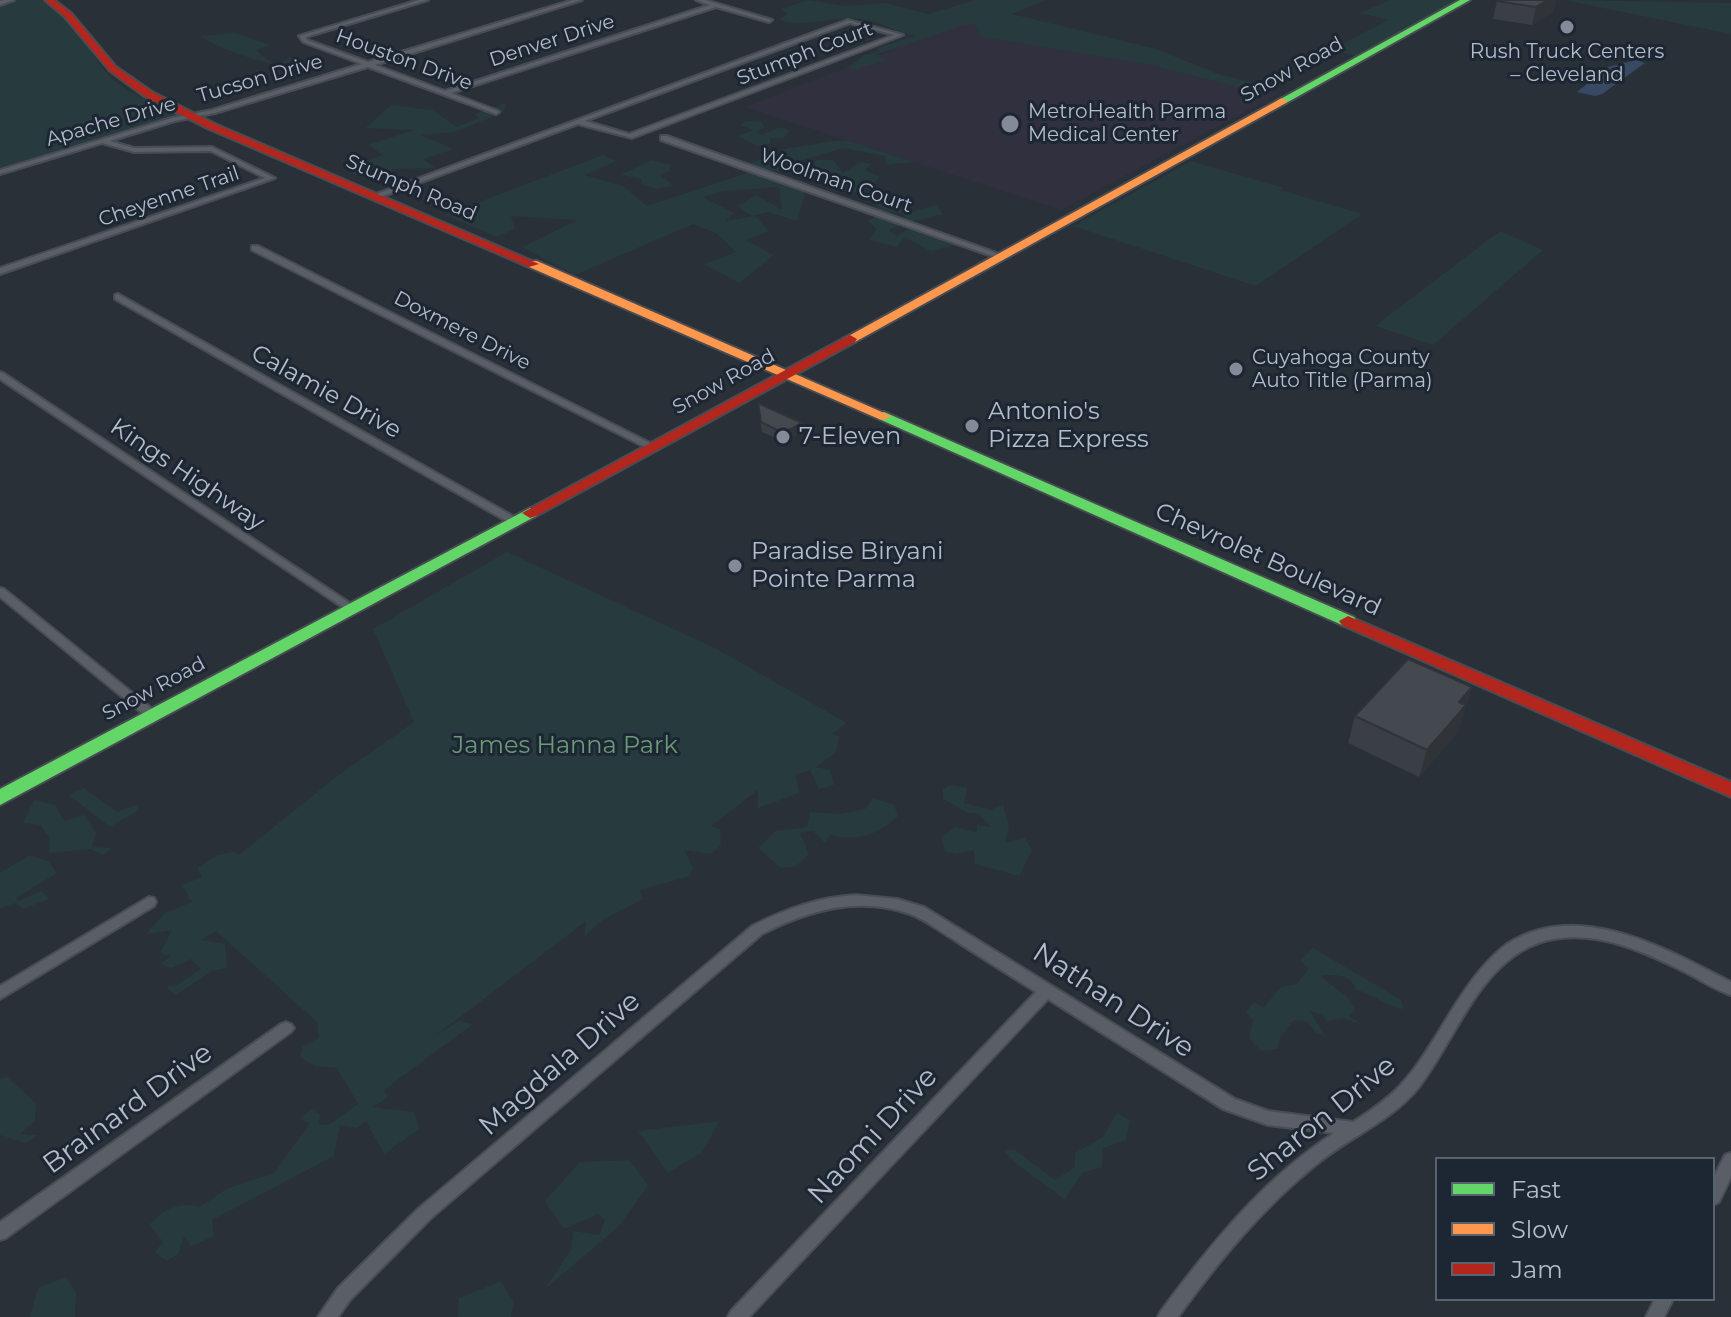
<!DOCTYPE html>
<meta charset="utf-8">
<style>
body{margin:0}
#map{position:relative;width:1731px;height:1317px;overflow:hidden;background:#2a3038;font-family:Montserrat,sans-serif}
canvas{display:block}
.legend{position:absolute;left:1435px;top:1157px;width:280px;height:144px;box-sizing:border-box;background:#1d2633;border:2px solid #59626f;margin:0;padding:10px 14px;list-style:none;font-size:24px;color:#b4bcc9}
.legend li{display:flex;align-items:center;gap:16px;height:40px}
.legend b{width:40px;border:2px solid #59626f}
</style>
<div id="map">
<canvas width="1731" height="1317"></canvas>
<ul class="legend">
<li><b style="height:10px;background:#63d668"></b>Fast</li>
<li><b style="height:10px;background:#ff974d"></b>Slow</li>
<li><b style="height:10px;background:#b3261e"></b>Jam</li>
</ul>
</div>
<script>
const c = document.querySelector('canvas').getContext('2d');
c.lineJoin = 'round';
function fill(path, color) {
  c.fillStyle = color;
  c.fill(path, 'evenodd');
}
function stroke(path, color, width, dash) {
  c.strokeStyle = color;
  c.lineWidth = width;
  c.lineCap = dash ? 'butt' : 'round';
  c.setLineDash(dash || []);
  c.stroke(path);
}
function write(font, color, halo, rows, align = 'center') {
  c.font = font + ' Montserrat,sans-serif';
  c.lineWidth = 6;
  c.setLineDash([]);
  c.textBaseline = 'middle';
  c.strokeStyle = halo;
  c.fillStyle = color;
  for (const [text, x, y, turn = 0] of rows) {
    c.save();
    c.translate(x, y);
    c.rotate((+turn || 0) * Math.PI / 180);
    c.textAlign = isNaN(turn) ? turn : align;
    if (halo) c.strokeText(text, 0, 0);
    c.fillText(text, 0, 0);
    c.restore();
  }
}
fill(new Path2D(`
 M979 16 1280 93 1061 210 745 107Z`), '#31303e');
fill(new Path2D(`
 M16 0C24 0 33 0 41 0 68 6 89 53 106 72 123 93 157 104 180 115L0 169V4Z
 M809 0 843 6 886 3 928 14 976 0H1045L1012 14 1156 49 1218 74 1274 88 1264 94 1147 64 981 37 975 23C941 31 909 45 876 54L886 60 855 70 849 67 864 55 878 52V48L915 36C897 33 880 21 861 19 830 15 810 29 779 20L788 14 781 9Z
 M1390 0H1459L1357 56 1331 50 1388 20 1360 13Z
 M1564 0 1731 3V34Z
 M235 33 270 45 256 50 274 65 290 58H300L295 64C267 67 225 51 200 36Z
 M506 103 503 112 455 132 421 135 453 149 423 159 435 168 396 169 366 179 343 169 383 155 368 145 414 130 366 128 391 105 432 110 457 127 479 118 475 114Z
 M746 121 761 122 765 127 755 132 761 135 781 127 790 131 783 138H770V144L757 146 738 136 753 130 741 125Z
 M834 141H849L914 162 886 165 885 156 843 148 803 160 774 163 775 168 794 165 802 170H759L750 164 789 148Z
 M603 155 616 161 585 175 623 186 647 206 753 171 806 190 797 221 768 212 751 216 738 206 756 195 782 210 779 187 723 191 703 197 734 213 725 221 755 216 769 231 745 240 774 255 739 283 704 264 736 252 716 233 693 224 575 275 522 247 577 220 511 216 515 229 497 237 445 215Z
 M651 160 670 165 669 171 660 175 674 186 655 189 641 183 642 179 621 175Z
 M816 160H833L843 173 862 162 872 164 865 170 880 177C865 193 853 196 830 190L835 186 830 176 813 167Z
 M1191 161 1284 188 1281 190 1362 214 1256 286 1073 226Z
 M889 200 911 212 936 205 943 214 908 222 902 213 880 212 875 202Z
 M877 216 900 225 889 230 896 236 909 229 956 245 930 251 904 237 897 247 869 240 877 229 867 221Z
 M1500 231 1543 250 1433 345 1375 326Z
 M507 552 717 649 847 723 832 734 840 737 835 753 816 767 830 770 834 785 819 789 810 770 796 775 799 793 758 808V790L711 826 720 829 721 845 711 854 684 850 693 867 690 876 640 890 643 899 605 918 584 937 586 921 434 1037 458 1021 473 1024 384 1090 388 1098 372 1107 414 1112 419 1129 384 1154 366 1121 357 1128 340 1125 334 1156 212 1220 214 1236 191 1246 184 1236 178 1254 167 1261 155 1252 163 1242 149 1225C164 1209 178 1201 200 1207L226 1189 274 1173 310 1123 299 1119 311 1110 320 1114 319 1124 328 1125 358 1104 337 1068 315 1066 300 1058 303 1046 319 1038 317 1022 216 931 201 940 225 944 227 968 212 971 176 995 166 987 177 985 201 969 191 959 171 968 160 964 171 956 160 953 172 930 146 934 165 913 192 902 182 885 202 877 197 868 217 855 233 852 239 855 336 777 414 722 373 629Z
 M949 785 967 788 964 803 991 810 1003 804 1009 827 1005 843 1025 838 1032 850 1019 876 975 864 974 850 955 854 945 851 941 838 955 827 977 833V825L991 827 978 813H968L943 799V789Z
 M84 788 117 812 136 805 139 810 110 827 69 795Z
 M873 798 894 805 898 816C879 835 855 842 830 835L825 843 813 831 800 833 809 854 795 867 781 868 758 848 776 831 807 827 810 812 841 814 865 809Z
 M34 800 55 805 65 821 84 815 96 833 92 847 112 848 103 855 91 849 49 853 50 838 40 825 23 823Z
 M29 855 48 861 57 873 16 898 18 901 42 891 49 899 23 909 16 903 0 908V873Z
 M1313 948 1400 999 1404 1009C1385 1007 1375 994 1356 990 1350 974 1335 974 1320 976L1347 997 1355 1010 1349 1016 1362 1025 1343 1018 1327 1021 1322 1015 1310 1011 1325 1036 1316 1033 1307 1021 1294 1020 1281 1036 1277 1049 1261 1051 1249 1038 1253 1021 1246 1012 1254 1002 1263 1008 1281 987 1297 984 1309 968 1300 961Z
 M7 1077 36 1103 35 1121 19 1134 38 1135 26 1143 0 1135V1079Z
 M1117 1112 1130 1121 1126 1140 1103 1148 1102 1167 1082 1173 1065 1200C1051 1187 1009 1162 1004 1150H1015L1055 1180 1075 1167V1153L1103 1137Z
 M720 1121 701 1153 668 1173 638 1131Z
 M630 1160 648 1186 618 1227 544 1290 571 1250 573 1231 599 1235 605 1220 598 1214 564 1229 545 1201 580 1162Z
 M66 1277 76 1292 75 1317H30L38 1288Z
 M501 1281 514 1303 511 1317H458L459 1298Z`), '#273a3e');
fill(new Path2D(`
 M1636 60 1645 63 1602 94 1595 96 1577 92 1608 67Z`), '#384963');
const street = new Path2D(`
 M4 0H14L0 5V1Z
 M419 0H428L306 37 307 40 368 62 573 0H582L375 65 445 91 710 5 696 0H705L772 20 769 22 716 7 451 93 498 111 499 112 496 114 368 67 215 113 175 121 110 141 134 148 212 147 275 178 0 274V268L265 178 211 151 134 152 102 143 0 174V170L172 118 212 110 362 64 303 42 299 36Z
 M848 20 903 35 632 138 578 124 378 198 371 196ZM850 23 894 35 629 134 585 121Z
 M661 136H667L1002 255 995 257 661 140Z
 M252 246H258L658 447 657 449H649L252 250Z
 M118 294 518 519 519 521 518 523H510L115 299V295Z
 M0 372 3 373 357 608 355 610H347L0 379Z
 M0 588 4 589 156 712 158 715 156 718H148L0 597Z
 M856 895 897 899 924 907 1235 1099 1268 1111 1353 1122C1372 1110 1391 1097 1405 1080 1426 1056 1441 1026 1459 999 1472 979 1488 958 1507 944 1578 898 1667 949 1731 982V995C1716 990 1702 981 1687 973 1647 953 1600 931 1554 939 1483 951 1458 1037 1419 1087 1392 1121 1349 1137 1317 1164 1262 1208 1219 1261 1178 1317H1158L1161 1311C1211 1244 1263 1179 1334 1133L1268 1125 1223 1109 1048 999 749 1317H728L731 1311 1036 992C1008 974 980 957 953 939 939 931 925 919 910 914 858 896 809 910 762 934L430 1219 350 1300 338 1317H318L338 1288 418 1209 752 926C786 909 818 897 856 895Z
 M149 897 154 898 156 902 154 906 0 999V986Z
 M286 1022 291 1024 294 1028 291 1032 6 1238 0 1240V1222L281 1024Z
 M1731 1153V1177L1719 1202 1713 1205V1179L1725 1155Z
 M1655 1299H1673L1664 1317H1646Z`);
const fast = new Path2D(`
 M1460 0H1470L1286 103 1277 101Z
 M884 412 1354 617 1357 621 1348 626 1342 625 879 419 877 416Z
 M530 508 538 513 536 516 0 805V789Z`);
const slow = new Path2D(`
 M1282 98 1287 101 1286 103 855 342 850 343 843 339Z
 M529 261H537L891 416 884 420 879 419 529 267Z`);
const jam = new Path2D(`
 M45 0H54L71 13 116 67 152 92 215 124 539 264 529 267 207 128 144 96 110 71 65 17Z
 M850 335 857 339 855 342 536 516 530 518 522 513Z
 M1348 616 1731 782V797L1342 625 1339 621Z`);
stroke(street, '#484c53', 4);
stroke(fast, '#484c53', 4);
stroke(slow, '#484c53', 4);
stroke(jam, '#484c53', 4);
fill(street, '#5a5e66');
fill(fast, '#63d668');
fill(slow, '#ff974d');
fill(jam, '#b3261e');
fill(new Path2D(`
 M1500 0H1556L1553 12 1532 25 1493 19 1497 1Z
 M758 403 802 423V432L784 442 762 432Z
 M1472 687 1458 732 1419 777 1348 743 1355 716Z`), '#3a3f45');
fill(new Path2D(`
 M1548 0H1556L1553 12 1532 25 1536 7Z
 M802 423V432L784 442 783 433Z
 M1472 687 1458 732 1419 777 1427 750 1459 702Z`), '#303338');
const building = new Path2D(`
 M1500 0H1548L1536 7 1497 1Z
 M758 403 802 423 783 433 761 422Z
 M1408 659 1472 687 1459 702 1466 705 1427 750 1355 716Z`);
fill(building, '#444950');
stroke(building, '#303338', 2);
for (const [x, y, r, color] of [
 [1567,27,8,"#848b96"],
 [1010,124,10,"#848b96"],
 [1236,369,8,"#848b96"],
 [972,426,8,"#848b96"],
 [783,437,8,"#848b96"],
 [735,566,8,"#848b96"]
]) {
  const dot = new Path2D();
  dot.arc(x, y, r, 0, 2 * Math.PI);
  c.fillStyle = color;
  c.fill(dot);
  stroke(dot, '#1d2633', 3);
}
write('20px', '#b4bcc9', '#1d2633', [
 ["Denver Drive",552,41,-18],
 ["Stumph Court",805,54,-21],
 ["Houston Drive",404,60,20],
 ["Snow Road",1292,70,-29],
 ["Tucson Drive",260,79,-16],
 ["Apache Drive",111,122,-16],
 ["Woolman Court",836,181,19],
 ["Stumph Road",411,188,23],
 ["Cheyenne Trail",169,197,-19],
 ["Doxmere Drive",462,331,27],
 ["Snow Road",724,382,-29],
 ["Snow Road",154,689,-28]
]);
write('20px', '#b4bcc9', '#1d2633', [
 ["Rush Truck Centers",1567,52,"center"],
 ["– Cleveland",1567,75,"center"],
 ["MetroHealth Parma",1028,112],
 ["Medical Center",1028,135],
 ["Cuyahoga County",1252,358],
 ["Auto Title (Parma)",1252,381]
], 'left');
write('24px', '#b4bcc9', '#1d2633', [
 ["Calamie Drive",326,392,29],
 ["Kings Highway",187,475,34],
 ["Chevrolet Boulevard",1268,560,24]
]);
write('24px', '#b4bcc9', '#1d2633', [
 ["Antonio's",988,412],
 ["Pizza Express",988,440],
 ["7-Eleven",799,437],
 ["Paradise Biryani",751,552],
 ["Pointe Parma",751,580]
], 'left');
write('24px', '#6b9a76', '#1d2633', [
 ["James Hanna Park",565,746]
]);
write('28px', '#b4bcc9', '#1d2633', [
 ["Nathan Drive",1113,1001,33],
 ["Magdala Drive",560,1064,-41],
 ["Brainard Drive",128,1109,-36],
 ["Sharon Drive",1322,1119,-39],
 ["Naomi Drive",873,1136,-47]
]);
</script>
